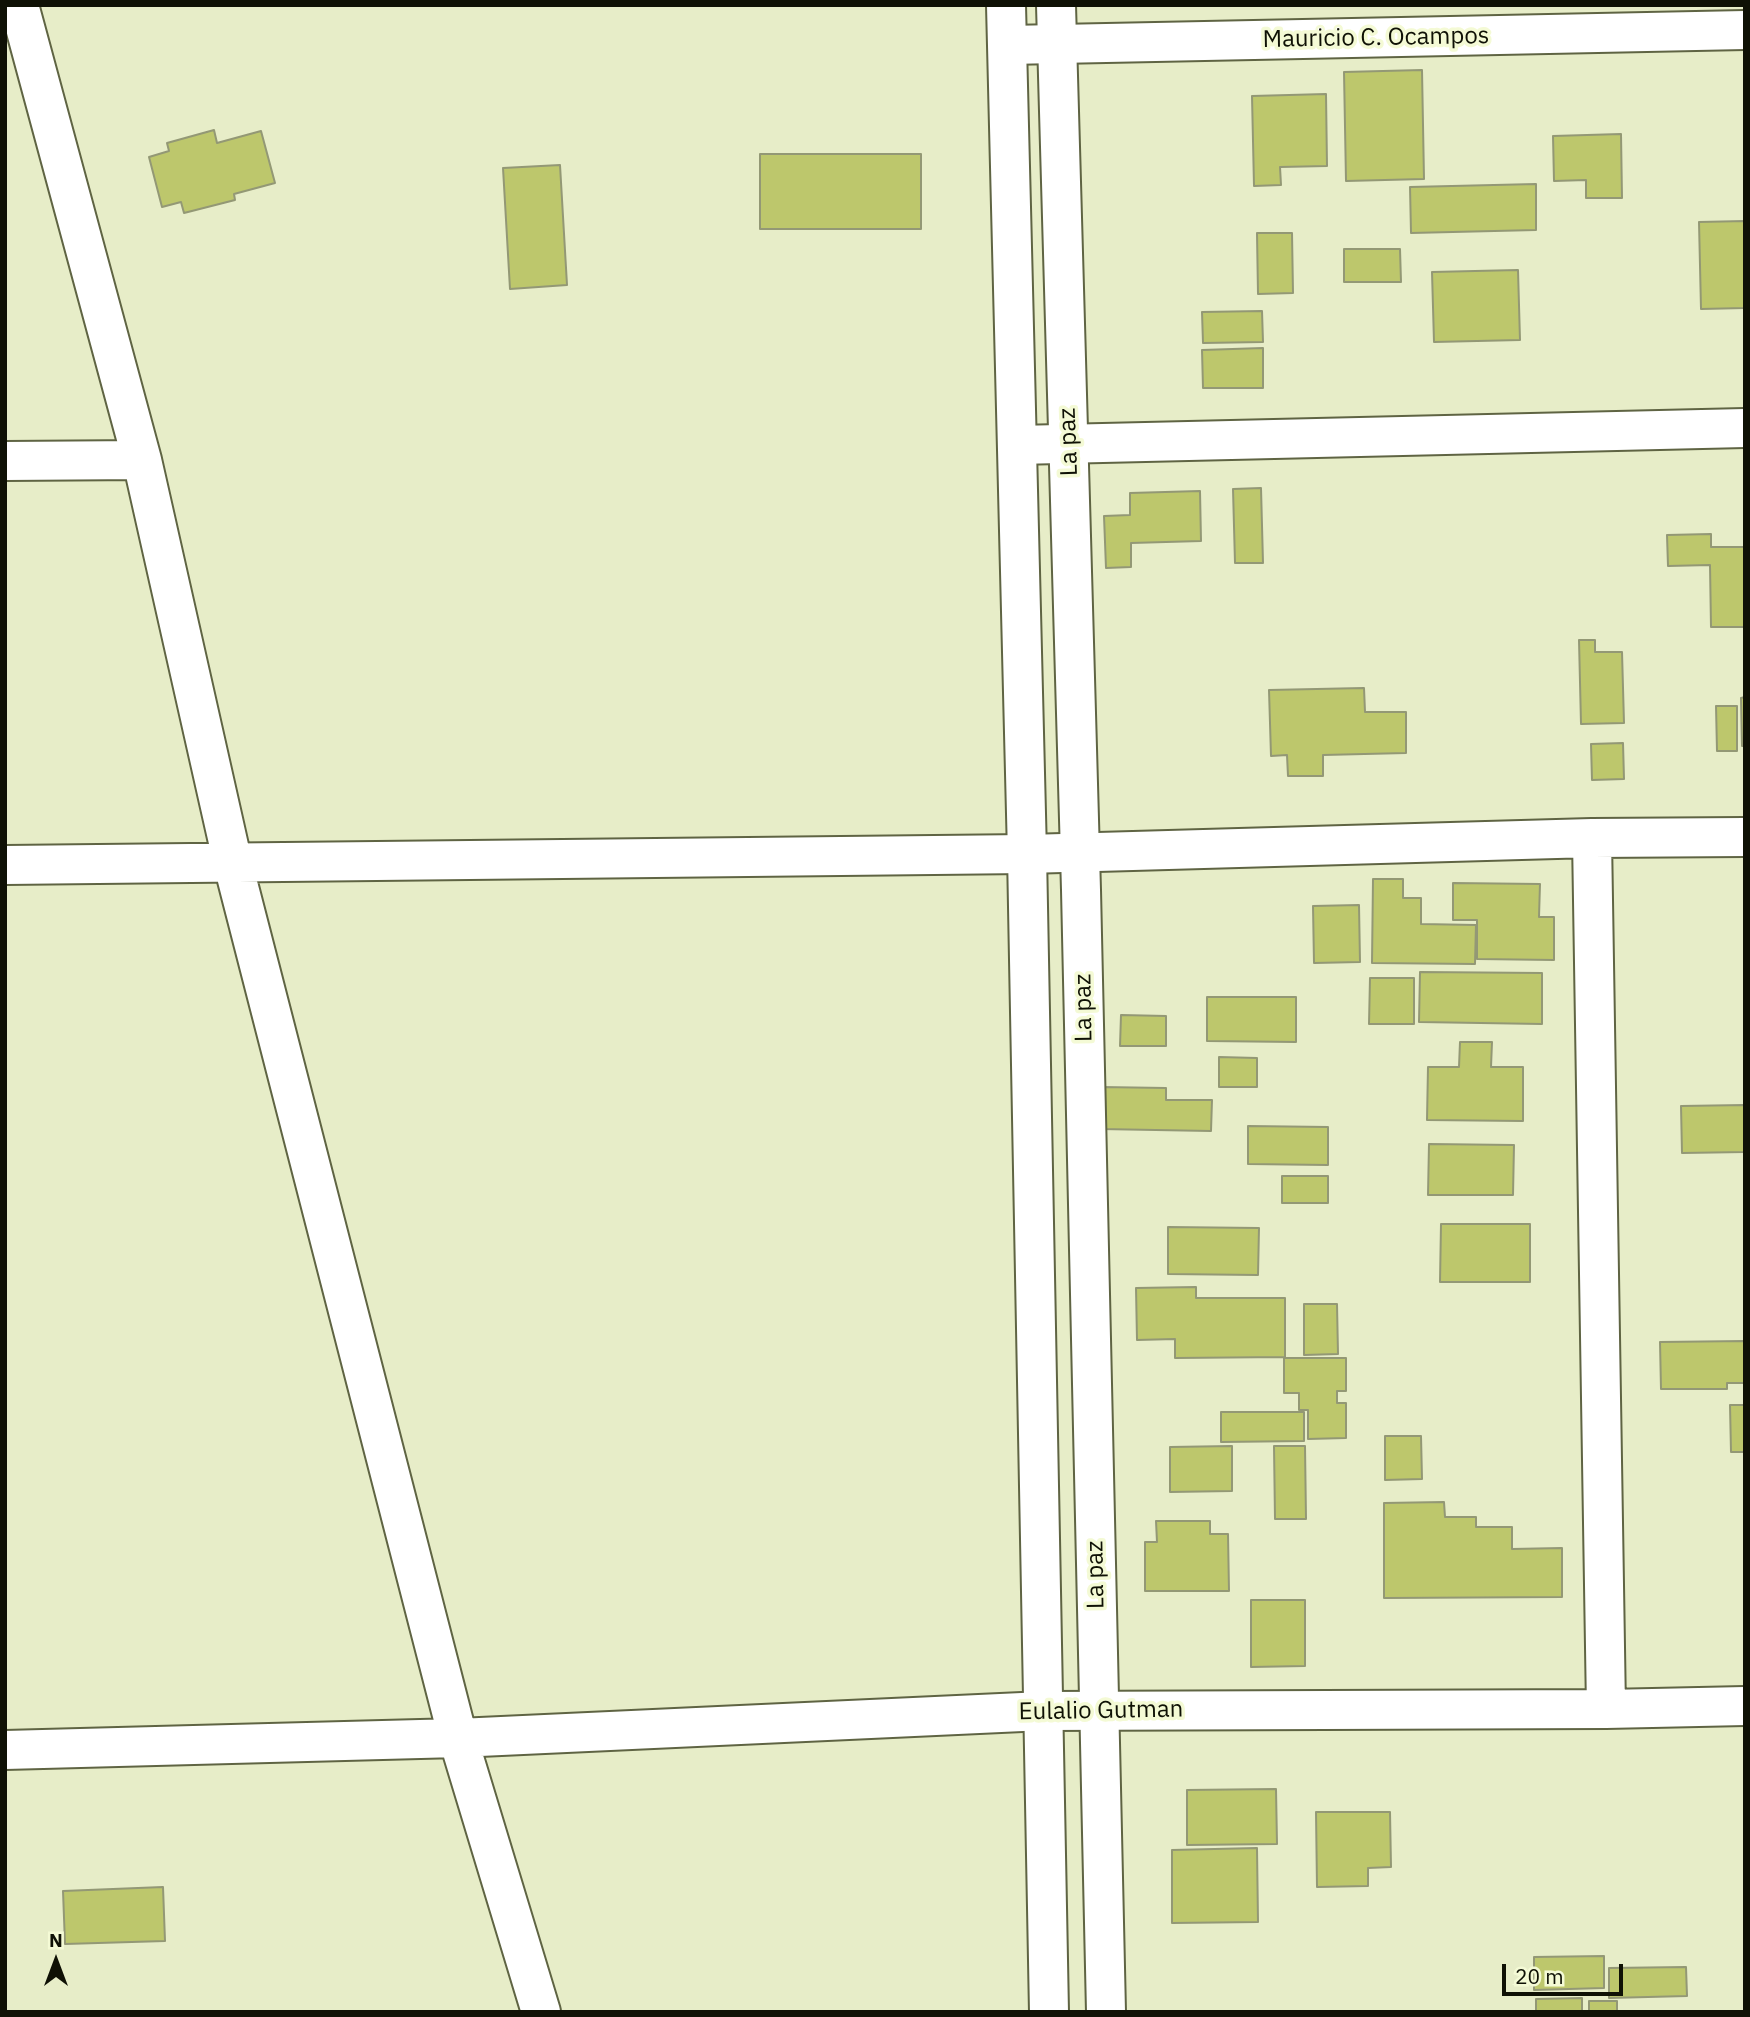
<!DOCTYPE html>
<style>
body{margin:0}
#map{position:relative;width:1750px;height:2017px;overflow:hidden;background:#e7edc8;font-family:"IBM Plex Sans",sans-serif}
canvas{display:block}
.frame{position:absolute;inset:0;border:7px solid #0f1105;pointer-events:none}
.north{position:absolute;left:21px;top:1926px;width:70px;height:70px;-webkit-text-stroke:5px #f4fad5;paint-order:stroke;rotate:0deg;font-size:19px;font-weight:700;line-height:28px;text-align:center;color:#0f1105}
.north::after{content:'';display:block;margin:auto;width:24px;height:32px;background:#0f1105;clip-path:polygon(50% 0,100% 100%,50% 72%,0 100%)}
.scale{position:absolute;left:1502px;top:1964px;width:121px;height:32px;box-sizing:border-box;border:4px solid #0f1105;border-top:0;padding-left:9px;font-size:21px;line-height:24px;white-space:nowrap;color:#0f1105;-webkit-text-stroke:5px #f4fad5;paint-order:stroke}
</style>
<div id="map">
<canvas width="1750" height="2017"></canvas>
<div class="frame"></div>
<div class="north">N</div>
<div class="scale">20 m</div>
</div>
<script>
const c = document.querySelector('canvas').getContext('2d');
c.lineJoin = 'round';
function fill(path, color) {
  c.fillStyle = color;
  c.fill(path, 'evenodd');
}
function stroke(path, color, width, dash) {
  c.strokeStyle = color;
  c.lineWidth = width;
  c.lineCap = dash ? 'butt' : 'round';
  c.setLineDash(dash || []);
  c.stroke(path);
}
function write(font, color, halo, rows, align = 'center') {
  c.font = font + ' "IBM Plex Sans",sans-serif';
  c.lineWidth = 7;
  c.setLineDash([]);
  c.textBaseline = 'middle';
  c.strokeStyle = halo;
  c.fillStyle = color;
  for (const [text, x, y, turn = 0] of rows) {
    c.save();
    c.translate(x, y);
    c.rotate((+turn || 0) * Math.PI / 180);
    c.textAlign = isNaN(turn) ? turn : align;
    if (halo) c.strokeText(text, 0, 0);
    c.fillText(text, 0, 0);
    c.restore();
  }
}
const building = new Path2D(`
 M1422 70 1424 179 1346 181 1344 72Z
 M1326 94 1327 166 1280 167 1281 185 1254 186 1252 96Z
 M214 130 217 143 261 131 275 183 234 194 235 200 184 213 181 202 162 207 149 157 169 151 167 143Z
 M1621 134 1622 198H1586V180L1554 181 1553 136Z
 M760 154H921V229H760Z
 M560 165 567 285 510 289 503 168Z
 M1536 184V230L1411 233 1410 187Z
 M1745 221V308L1701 309 1699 222Z
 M1257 233H1292L1293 293 1258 294Z
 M1344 249H1400L1401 282H1344Z
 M1518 270 1520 340 1434 342 1432 272Z
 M1262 311 1263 342 1203 343 1202 312Z
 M1263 348V388H1203L1202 350Z
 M1261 488 1263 563H1235L1233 489Z
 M1200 491 1201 541 1131 543V567L1106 568 1104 516 1130 515V493Z
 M1711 534V547H1745V627H1711L1710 565 1668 566 1667 535Z
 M1579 640H1595V652H1622L1624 723 1581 724Z
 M1364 688 1365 712H1406V753L1323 755V776H1288L1287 755 1271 756 1269 690Z
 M1745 697V746H1742L1741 698Z
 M1716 706H1737V751H1717Z
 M1623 743 1624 779 1592 780 1591 744Z
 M1373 879H1403V898H1421V924L1476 925 1475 964 1372 963Z
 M1453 883 1540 884 1539 917H1554V960L1477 959V920H1453Z
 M1359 905 1360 962 1314 963 1313 906Z
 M1420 972 1542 973V1024L1419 1022Z
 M1370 978H1414V1024H1369Z
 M1207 997H1296V1042L1207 1041Z
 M1121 1015 1166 1016V1046H1120Z
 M1460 1042H1492L1491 1067H1523V1121L1427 1120 1428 1067H1459Z
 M1219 1057 1257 1058V1087H1219Z
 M1101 1087 1166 1088V1100H1212L1211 1131 1100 1129Z
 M1745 1105V1152L1682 1153 1681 1106Z
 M1248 1126 1328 1127V1165L1248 1164Z
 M1429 1144 1514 1145 1513 1195H1428Z
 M1282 1176H1328V1203H1282Z
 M1441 1224H1530V1282H1440Z
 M1168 1227 1259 1228 1258 1275 1168 1274Z
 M1196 1287V1298H1285V1357L1175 1358V1339L1137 1340 1136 1288Z
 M1304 1304H1337L1338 1354 1304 1355Z
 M1745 1341V1383H1727V1389H1661L1660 1342Z
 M1284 1358H1346V1391H1337V1403H1346V1438L1308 1439V1410H1299V1393H1284Z
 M1730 1405H1745V1452H1731Z
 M1221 1412H1304V1441L1221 1442Z
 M1385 1436H1421L1422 1479 1385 1480Z
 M1232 1446V1491L1170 1492V1447Z
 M1274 1446H1305L1306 1519H1275Z
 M1444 1502 1445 1517H1476V1527H1512V1549L1562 1548V1597L1384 1598V1503Z
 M1156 1521H1210V1534H1228L1229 1591H1145V1542H1157Z
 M1251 1600H1305V1666L1251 1667Z
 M1276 1789 1277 1844 1187 1845V1790Z
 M1316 1812H1390L1391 1867 1368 1868V1886L1317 1887Z
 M1257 1848 1258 1922 1172 1923V1850Z
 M163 1887 165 1941 65 1944 63 1891Z
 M1604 1956V1988L1534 1990V1957Z
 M1686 1967 1687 1996 1609 1998V1968Z
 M1582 1998V2012H1536V1999Z
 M1589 2001H1617V2012H1589Z`);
fill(building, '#bdc76c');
stroke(building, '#939875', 2);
const minor = new Path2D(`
 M19 5 142 460 233 864 458 1738 541 2012
 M1008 45 1745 30
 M1017 445 1745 428
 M5 461 142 460
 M1592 838 1606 1709
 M5 865 1027 854 1592 838 1745 837
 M5 1750 458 1738 1044 1711 1606 1709 1745 1706`);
const tertiary = new Path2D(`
 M1006 5 1027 854 1049 2012
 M1056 5 1081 890 1106 2012`);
stroke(minor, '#5f6443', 42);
stroke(tertiary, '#5f6443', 42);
stroke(minor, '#fff', 38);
stroke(tertiary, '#fff', 38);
write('24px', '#0f1105', '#f4fad5', [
 ["Mauricio C. Ocampos",1376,38,-1],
 ["La paz",1069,442,-92],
 ["La paz",1084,1008,-91],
 ["La paz",1096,1575,-91],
 ["Eulalio Gutman",1101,1711,-1]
]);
</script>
